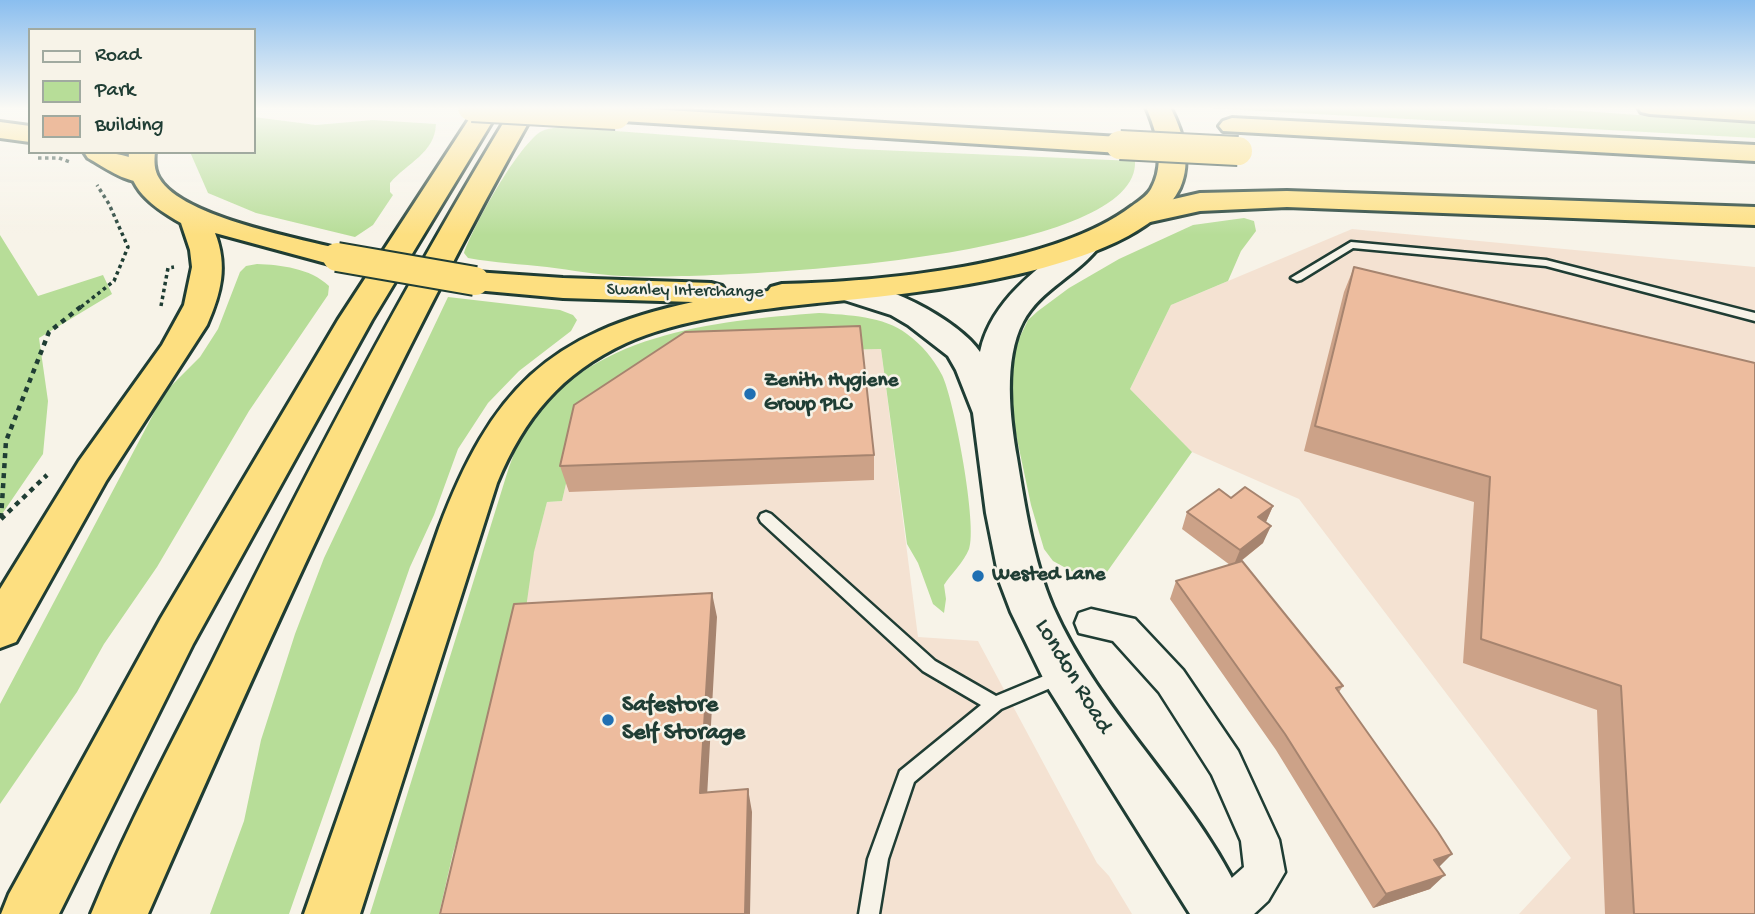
<!DOCTYPE html>
<style>
body{margin:0}
#map{position:relative;width:1755px;height:914px;overflow:hidden;background:#f7f3e8;font-family:"Gochi Hand",sans-serif}
canvas{display:block}
.legend{position:absolute;left:28px;top:28px;width:228px;height:126px;box-sizing:border-box;background:#f7f3e8;border:2px solid #a1aaa0;margin:0;padding:9px 12px;list-style:none;font-size:21px;color:#1f3d34}
.legend li{display:flex;align-items:center;gap:14px;height:35px}
.legend b{width:35px;border:2px solid #a1aaa0}
</style>
<div id="map">
<canvas width="1755" height="914"></canvas>
<ul class="legend">
<li><b style="height:9px;background:#f7f3e8"></b>Road</li>
<li><b style="height:19px;background:#b7dd98"></b>Park</li>
<li><b style="height:19px;background:#edbc9e"></b>Building</li>
</ul>
</div>
<script>
const c = document.querySelector('canvas').getContext('2d');
c.lineJoin = 'round';
function fill(path, color) {
  c.fillStyle = color;
  c.fill(path, 'evenodd');
}
function stroke(path, color, width, dash) {
  c.strokeStyle = color;
  c.lineWidth = width;
  c.lineCap = dash ? 'butt' : 'round';
  c.setLineDash(dash || []);
  c.stroke(path);
}
function write(font, color, halo, rows, align = 'center') {
  c.font = font + ' "Gochi Hand",sans-serif';
  c.lineWidth = 5;
  c.setLineDash([]);
  c.textBaseline = 'middle';
  c.strokeStyle = halo;
  c.fillStyle = color;
  for (const [text, x, y, turn = 0] of rows) {
    c.save();
    c.translate(x, y);
    c.rotate((+turn || 0) * Math.PI / 180);
    c.textAlign = isNaN(turn) ? turn : align;
    if (halo) c.strokeText(text, 0, 0);
    c.fillText(text, 0, 0);
    c.restore();
  }
}
fill(new Path2D(`
 M1352 229 1755 267V914H1519L1571 858 1299 499 1192 452 1130 389 1171 305Z
 M881 349 918 637 978 641 1097 863 1109 876 1132 914H439L453 853 547 502 562 501 579 428 690 353Z`), '#f4e2d2');
fill(new Path2D(`
 M1188 107H1523L1755 123V138Z
 M254 117 316 125 373 120 436 124C435 153 407 163 390 183V192L393 195 373 225 355 237 256 213 208 193 190 152H254Z
 M562 127 856 149 1135 161C1141 264 696 280 622 276 597 275 572 270 547 267 521 264 495 263 468 258L464 253C474 225 516 149 540 132 547 128 554 128 562 127Z
 M1244 218 1254 221 1256 231 1241 251 1228 281 1171 305 1130 389 1192 452 1102 579H1086L1053 561 1044 549 1031 505 1010 406 1011 363 1017 343 1028 320 1038 311 1069 288 1119 259 1193 225Z
 M0 235 38 296 103 275 112 294 39 338 48 401 43 454 0 517Z
 M257 264C281 265 310 268 329 286L328 295 249 411 157 567 104 644 77 692 0 804V704L165 392 200 357 218 329 240 272 246 266Z
 M448 297 560 310 573 315 577 320 571 331 519 371 488 403 458 449 434 515 410 567 289 914H210L244 821 261 740 295 634 324 558Z
 M819 313C848 315 884 316 907 334 922 345 933 358 942 375 954 399 978 527 969 549 964 562 951 574 944 585L946 599 944 613 933 604 918 563 907 544 881 349 690 353 579 428 562 501 547 502 534 552 525 615 453 853 439 914H370L509 467C514 455 517 442 524 432 585 333 714 321 819 313Z`), '#b7dd98');
const service = new Path2D(`
 M1351 242 1546 260 1755 313V321L1546 266 1353 248 1301 280 1297 281 1291 278Z
 M766 512 771 514 935 661 996 696 1061 669 1067 671 1070 676 1067 681 1001 709 914 782 888 859 879 914H859L868 859 900 771 981 705 923 671 761 522 759 518 761 514Z`);
const minor = new Path2D(`
 M1091 609 1135 619 1183 670 1238 751 1279 840 1285 872 1268 901 1254 914H1202L1208 899 1244 867 1241 841 1212 775 1159 692 1113 641 1079 633 1075 623 1079 613Z`);
const secondary = new Path2D(`
 M1086 235 1097 238 1101 244C1080 274 1040 289 1023 322 1003 360 1010 418 1017 458 1025 507 1033 560 1053 607 1102 718 1203 801 1249 914H1190L1048 688 1011 612 1000 583 986 513 973 413 956 370 948 356 908 325 891 315 841 299 836 292 841 285C877 276 960 321 980 352 991 300 1037 270 1075 238Z`);
const trunk = new Path2D(`
 M1146 107H1170C1183 132 1192 161 1180 188 1139 274 902 295 817 303 759 309 678 319 626 343 561 373 524 418 497 483L360 914H304L439 528C491 391 547 333 693 302L563 298 475 290 464 288 459 281 464 274 475 272 563 278 711 283 722 286 727 293 724 297 768 291 771 287 782 284C880 282 1053 266 1132 206 1139 201 1147 196 1151 189 1166 163 1157 132 1146 107Z
 M129 152H155C154 161 154 170 159 178 182 218 303 239 348 251L352 257 348 263 337 266 215 233C228 266 221 293 207 325L106 481 16 642 0 648V589L79 461 162 345 184 305 192 267 190 250 181 223C153 207 125 188 129 152Z`);
const motorway = new Path2D(`
 M477 107H501L372 320 193 644 59 914H1L9 894 161 618 338 320Z
 M513 107H537C390 368 268 640 148 914H91C126 828 171 745 213 661 306 472 403 287 513 107Z
 M616 107 1120 137 1129 139 1133 145 1129 151 1120 153 607 120 603 115 607 110Z
 M1638 107H1755V121L1650 114 1641 112Z
 M1232 118 1755 145V161L1223 131 1219 126 1223 121Z
 M0 122 30 126V142L0 138Z
 M84 152C108 152 139 153 155 175L151 181C129 186 106 168 88 158Z
 M1287 191 1755 207V225L1287 207 1200 211 1141 224 1131 221 1127 215 1131 209 1200 193Z`);
stroke(service, '#1f3d34', 5);
stroke(minor, '#1f3d34', 5);
stroke(secondary, '#1f3d34', 6);
stroke(trunk, '#1f3d34', 6);
stroke(motorway, '#1f3d34', 6);
stroke(new Path2D(`
 M38 158H59L70 162
 M161 306 168 268 174 267
 M81 307 114 281 128 247 109 204 97 185`), '#1f3d34', 3.5, [3.5, 3.5]);
stroke(new Path2D(`
 M1 518 6 441 49 332 83 305
 M1 519 47 475`), '#1f3d34', 4.5, [5, 5]);
fill(service, '#f7f3e8');
fill(minor, '#f7f3e8');
fill(secondary, '#f7f3e8');
fill(trunk, '#fddf80');
fill(motorway, '#fddf80');
const trunkBridge = new Path2D(`
 M337 257 475 281`);
const motorwayBridge = new Path2D(`
 M472 107 616 115
 M1120 145 1238 151`);
stroke(trunkBridge, '#1f3d34', 32, []);
stroke(motorwayBridge, '#1f3d34', 32, []);
stroke(trunkBridge, '#fddf80', 28);
stroke(motorwayBridge, '#fddf80', 28);
fill(new Path2D(`
 M1354 267 1755 363V914H1605L1597 710 1463 663 1474 502 1304 451 1344 292Z
 M874 455V480L569 492 560 466Z
 M1231 498 1273 506 1266 522 1263 543 1240 562 1343 686 1339 692 1439 867 1430 889 1373 908 1276 750 1170 599 1176 581 1230 565 1182 529 1187 512Z`), '#cca288');
fill(new Path2D(`
 M1273 506 1265 524 1258 517Z
 M1271 526 1263 543 1233 567 1240 550Z
 M712 593 717 617 706 815 700 793Z
 M748 789 752 812 750 914H745Z
 M1452 854 1437 869 1434 860Z
 M1445 875 1430 889 1373 908 1386 894Z`), '#a6846f');
const building = new Path2D(`
 M1354 267 1755 363V914H1634L1621 686 1481 639 1490 477 1315 426Z
 M860 326 874 455 560 466 574 405 685 332Z
 M1245 487 1273 506 1258 517 1271 526 1240 550 1187 512 1219 489 1231 498Z
 M1242 561 1343 686 1336 688 1438 832 1452 854 1434 860 1445 875 1386 894 1285 734 1176 581Z
 M712 593 700 793 748 789 745 914H440L514 604Z`);
fill(building, '#edbc9e');
stroke(building, '#a6846f', 2);
const sky = c.createLinearGradient(0, 0, 0, 235);
sky.addColorStop(0, '#8abeef');
sky.addColorStop(0.46, '#fbfaf5');
sky.addColorStop(1, '#fbfaf500');
c.fillStyle = sky;
c.fillRect(0, 0, 1755, 235);
for (const [x, y, r, color] of [
 [750,394,7,"#1f6fb2"],
 [978,576,7,"#1f6fb2"],
 [608,720,7,"#1f6fb2"]
]) {
  const dot = new Path2D();
  dot.arc(x, y, r, 0, 2 * Math.PI);
  c.fillStyle = color;
  c.fill(dot);
  stroke(dot, '#f7f3e8', 2.5);
}
write('18px', '#1f3d34', '#f7f3e8', [
 ["Swanley Interchange",685,292,1]
]);
write('bold 21px', '#1f3d34', '#f7f3e8', [
 ["Zenith Hygiene",764,382],
 ["Group PLC",764,406],
 ["Wested Lane",992,576]
], 'left');
write('24px', '#1f3d34', '#f7f3e8', [
 ["London Road",1072,677,59]
]);
write('bold 24px', '#1f3d34', '#f7f3e8', [
 ["Safestore",622,706],
 ["Self Storage",622,734]
], 'left');
</script>
